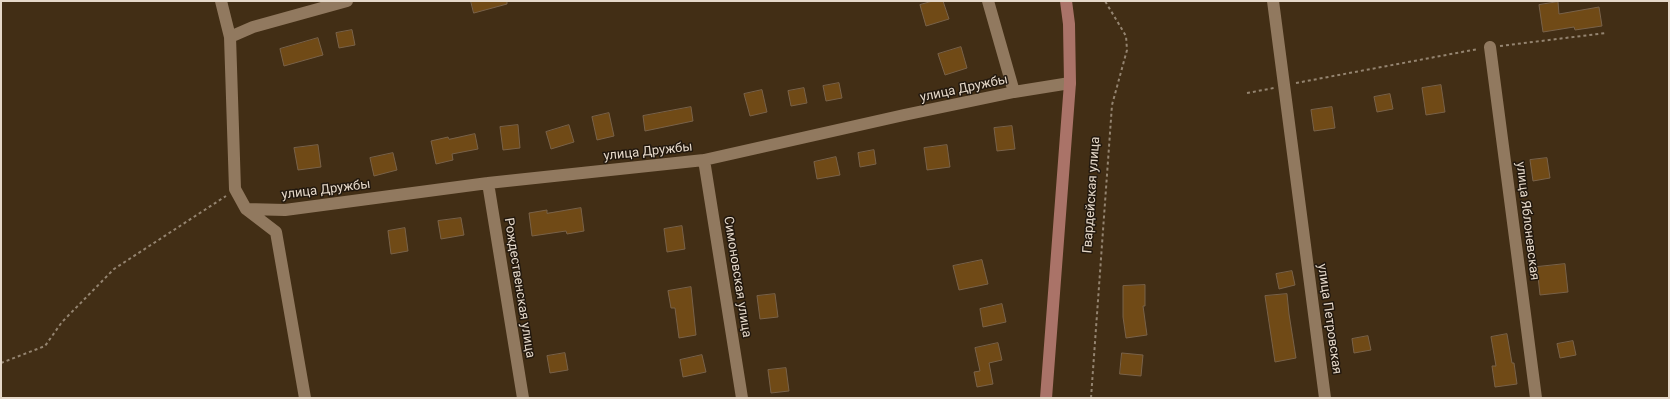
<!DOCTYPE html>
<meta charset="utf-8">
<style>
body{margin:0}
#map{position:relative;width:1670px;height:399px;overflow:hidden;background:#422e15;font-family:Roboto,sans-serif}
canvas{display:block}
.frame{position:absolute;inset:0;border:2px solid #e5d8c9;pointer-events:none}
</style>
<div id="map">
<canvas width="1670" height="399"></canvas>
<div class="frame"></div>
</div>
<script>
const c = document.querySelector('canvas').getContext('2d');
c.lineJoin = 'round';
function fill(path, color) {
  c.fillStyle = color;
  c.fill(path, 'evenodd');
}
function stroke(path, color, width, dash) {
  c.strokeStyle = color;
  c.lineWidth = width;
  c.lineCap = dash ? 'butt' : 'round';
  c.setLineDash(dash || []);
  c.stroke(path);
}
function write(font, color, halo, rows, align = 'center') {
  c.font = font + ' Roboto,sans-serif';
  c.lineWidth = 3;
  c.setLineDash([]);
  c.textBaseline = 'middle';
  c.strokeStyle = halo;
  c.fillStyle = color;
  for (const [text, x, y, turn = 0] of rows) {
    c.save();
    c.translate(x, y);
    c.rotate((+turn || 0) * Math.PI / 180);
    c.textAlign = isNaN(turn) ? turn : align;
    if (halo) c.strokeText(text, 0, 0);
    c.fillText(text, 0, 0);
    c.restore();
  }
}
const building = new Path2D(`
 M471 1H507V4L474 13Z
 M933 1H943L949 19 926 26 920 5Z
 M1558 2 1559 14 1599 7 1602 26 1575 30 1574 27 1543 32 1539 5Z
 M352 30 355 45 339 48 336 33Z
 M318 38 323 55 284 66 280 49Z
 M961 47 967 68 945 75 938 54Z
 M839 83 842 98 826 101 823 86Z
 M1441 85 1445 112 1426 115 1422 88Z
 M804 88 807 103 791 106 788 91Z
 M762 90 767 112 750 116 744 94Z
 M1390 94 1393 109 1377 112 1374 97Z
 M691 107 693 121 645 131 643 116Z
 M1332 107 1335 128 1314 131 1311 110Z
 M609 113 614 136 597 140 592 117Z
 M518 125 520 148 503 150 500 127Z
 M569 125 574 142 551 149 546 132Z
 M1012 126 1015 149 997 151 994 128Z
 M475 134 478 149 452 154 453 160 436 164 431 141 448 137 449 139Z
 M318 145 321 167 298 170 294 148Z
 M947 145 950 167 927 170 924 148Z
 M874 150 876 164 860 167 858 153Z
 M393 153 397 170 374 176 370 158Z
 M836 157 840 175 817 179 814 162Z
 M1547 158 1550 178 1533 181 1530 160Z
 M581 208 584 231 567 234 566 231 532 236 529 213 547 210V213Z
 M461 218 464 235 441 239 438 221Z
 M682 226 685 249 667 252 664 229Z
 M405 228 408 251 391 254 388 231Z
 M982 260 988 284 959 290 953 266Z
 M1565 264 1568 292 1540 295 1537 267Z
 M1292 271 1295 285 1279 289 1276 274Z
 M1145 285V306H1143L1147 335 1126 338 1123 317V286Z
 M691 287 696 335 679 338 675 308H671L668 291Z
 M775 294 778 317 760 319 757 296Z
 M1287 294 1289 314 1296 358 1275 362 1265 296Z
 M1002 304 1006 322 983 327 980 309Z
 M1507 334 1512 363H1514L1517 384 1495 387 1492 366H1496L1491 337Z
 M1368 336 1371 350 1354 353 1352 339Z
 M1573 341 1576 355 1560 358 1557 344Z
 M998 343 1002 360 989 363 993 384 977 387 974 372 980 371 975 348Z
 M565 353 568 370 550 373 547 356Z
 M1122 353 1143 355 1141 376 1120 374Z
 M702 355 706 372 683 377 680 360Z
 M786 368 789 391 771 393 768 370Z`);
fill(building, '#704a16');
stroke(building, '#796249', 1);
stroke(new Path2D(`
 M1500 46 1606 33
 M1296 83 1478 49
 M1247 93 1274 88
 M1 363 45 346 62 322 114 269 226 196
 M1091 398 1112 105 1127 50 1126 36 1105 1`), '#948470', 2, [3, 3]);
stroke(new Path2D(`
 M221 1 230 37 235 189 246 209 285 210 488 183 704 160 904 115 1014 92 1070 83
 M988 1 1014 92
 M1273 1 1325 398
 M230 37 253 27 347 1
 M1490 47 1536 398
 M704 160 742 398
 M488 183 523 398
 M246 209 276 232 305 398`), '#91795f', 12);
stroke(new Path2D(`
 M1046 398 1070 83 1069 24 1066 1`), '#aa7368', 12);
write('13px', '#e5d8c9', '#22180e', [
 ["улица Дружбы",964,89,-12],
 ["улица Дружбы",648,152,-6],
 ["улица Дружбы",326,190,-7],
 ["Гвардейская улица",1092,195,-86],
 ["улица Яблоневская",1527,221,83],
 ["Симоновская улица",737,277,81],
 ["Рождественская улица",519,288,81],
 ["улица Петровская",1329,319,82]
]);
</script>
